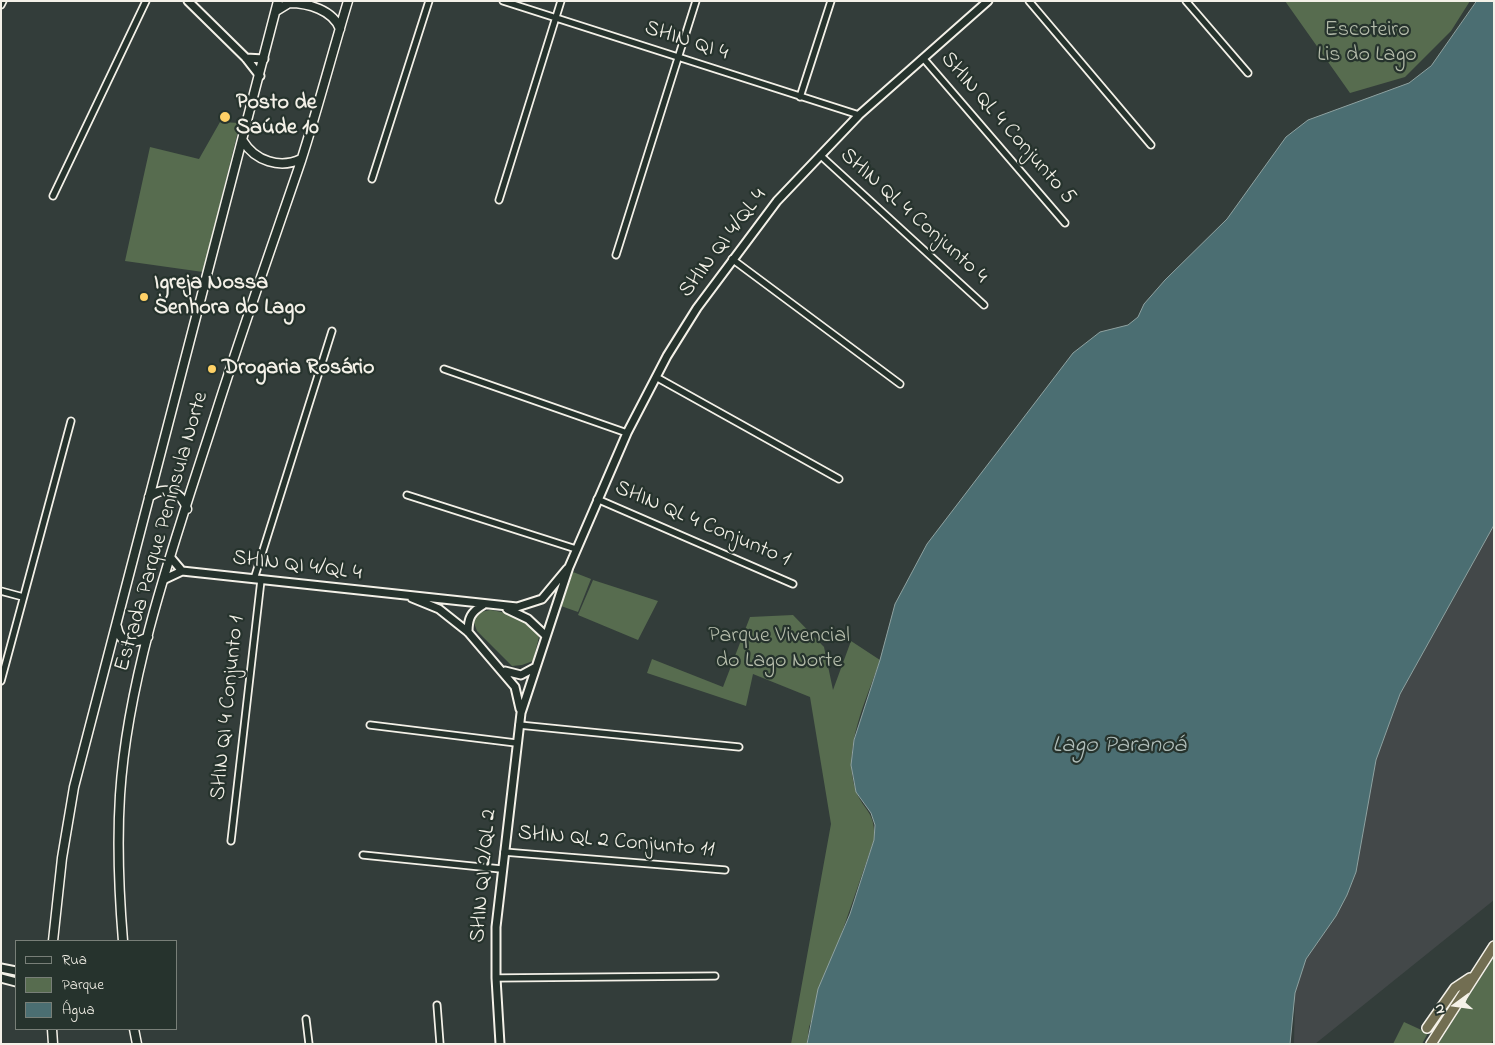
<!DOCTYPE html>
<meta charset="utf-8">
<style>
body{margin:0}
#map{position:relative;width:1495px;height:1045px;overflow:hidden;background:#333d3a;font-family:"Indie Flower",sans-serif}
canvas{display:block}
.frame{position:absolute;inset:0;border:2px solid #f4f1e8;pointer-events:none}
.legend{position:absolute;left:15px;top:940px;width:162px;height:90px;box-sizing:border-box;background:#26332d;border:1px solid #787f78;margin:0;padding:6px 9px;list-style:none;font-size:15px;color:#f4f1e8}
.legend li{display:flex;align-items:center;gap:10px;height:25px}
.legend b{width:25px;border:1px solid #787f78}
.north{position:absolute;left:1430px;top:980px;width:50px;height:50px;-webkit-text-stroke:4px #26332d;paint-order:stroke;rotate:256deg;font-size:14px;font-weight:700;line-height:20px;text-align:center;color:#f4f1e8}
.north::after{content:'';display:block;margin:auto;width:18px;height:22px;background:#f4f1e8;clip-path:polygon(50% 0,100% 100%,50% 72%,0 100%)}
</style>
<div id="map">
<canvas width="1495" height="1045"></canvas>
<div class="frame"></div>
<ul class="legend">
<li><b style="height:6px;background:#26332d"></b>Rua</li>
<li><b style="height:14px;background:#576c4f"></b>Parque</li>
<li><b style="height:14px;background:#4b6e72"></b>Água</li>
</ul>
<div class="north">N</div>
</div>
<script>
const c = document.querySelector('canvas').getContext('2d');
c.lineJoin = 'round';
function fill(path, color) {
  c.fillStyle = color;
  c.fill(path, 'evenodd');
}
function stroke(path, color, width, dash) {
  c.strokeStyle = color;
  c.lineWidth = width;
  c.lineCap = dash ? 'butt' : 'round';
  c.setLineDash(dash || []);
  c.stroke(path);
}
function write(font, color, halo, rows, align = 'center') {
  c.font = font + ' "Indie Flower",sans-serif';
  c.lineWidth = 4.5;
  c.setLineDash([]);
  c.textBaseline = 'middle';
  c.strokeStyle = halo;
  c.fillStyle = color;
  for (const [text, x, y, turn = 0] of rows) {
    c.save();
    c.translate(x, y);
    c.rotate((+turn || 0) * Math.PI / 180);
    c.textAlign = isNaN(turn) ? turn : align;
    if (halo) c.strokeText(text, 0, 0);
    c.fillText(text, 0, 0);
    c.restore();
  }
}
fill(new Path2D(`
 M1494 525V900L1315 1044H1294L1295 993 1306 959 1336 916 1347 895 1356 872 1376 760 1400 694Z`), '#434849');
fill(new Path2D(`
 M1285 1H1470L1451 31 1405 77 1350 93Z
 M220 122 240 123 203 272 125 261 150 147 199 159Z
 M573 572 591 579 578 612 561 606Z
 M593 580 658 601 638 640 578 615Z
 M490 610C510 613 529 618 539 637L533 661 522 665 512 666 477 631 473 620 477 613Z
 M793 615 824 647 833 690 851 641 880 660C867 699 841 749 856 791 864 812 876 811 874 840L809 1027 807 1044H791L831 824 810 697 753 674 746 706 647 673 652 659 723 687 750 617Z
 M1494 957V1039L1491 1044H1438Z
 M1404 1022 1428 1033 1422 1044H1393Z`), '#576c4f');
const water = new Path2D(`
 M1477 1H1494V525L1400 694 1376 760 1356 872 1347 895 1336 916 1306 959 1295 993 1290 1044H807L818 989 850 914 874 840 875 825 871 813 856 792 851 765 854 740 880 660 895 604 927 544 1073 353 1100 332 1128 325 1138 317 1144 304 1165 280 1227 219 1286 137 1308 120 1409 83 1431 66Z`);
fill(water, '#4b6e72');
stroke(water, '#8fa2a1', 1);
const minor = new Path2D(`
 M503 1 859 115
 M1029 1 1151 145
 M1186 1 1248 73
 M1 5 3 1
 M923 58 1065 223
 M800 97 831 1
 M820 155 984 305
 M372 179 429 1
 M53 196 146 1
 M499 200 561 1
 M616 255 696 1
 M732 259 900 384
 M444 369 627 433
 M656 377 839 479
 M407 495 576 549
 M597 499 793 584
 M254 579 332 331
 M1 591 23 597
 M1 681 71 421
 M370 725 516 743
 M519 725 739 747
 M231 841 261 580
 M504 852 725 870
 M363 855 501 869
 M496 978 715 976
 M437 1005 440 1044
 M306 1019 309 1044`);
const tertiary = new Path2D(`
 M188 1 246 58 260 76
 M246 58 264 59
 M171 558 182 571
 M165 579 182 571 517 607 542 599 567 569
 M412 598 439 609 468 632 515 687 520 709
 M507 609 528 619 545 635
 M468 632C468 618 471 612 483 605
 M505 671 521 675 534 668
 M1 968 16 971
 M1 978 16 982
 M500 1044 496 978V927L521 713 569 567 627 433 667 356 697 308 777 201 859 115 988 1`);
const secondary = new Path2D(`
 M276 11 289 3C308 3 333 10 340 29
 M243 141C255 161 280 169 301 159
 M149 497C165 485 181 491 187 509
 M117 627C120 645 135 644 148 637
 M53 941 62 858 74 787 278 1
 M123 941C119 893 117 843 120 795 128 670 177 535 215 416 242 330 272 246 301 161 318 108 332 54 348 1
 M52 1029 53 1044
 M134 1029 137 1044`);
const trunk = new Path2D(`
 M1427 1028 1455 988 1470 978
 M1431 1044 1494 946`);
stroke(minor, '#f4f1e8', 9);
stroke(tertiary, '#f4f1e8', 11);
stroke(secondary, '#f4f1e8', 11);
stroke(trunk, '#f4f1e8', 12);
stroke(minor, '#26332d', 5.5);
stroke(tertiary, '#26332d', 7);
stroke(secondary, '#26332d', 8);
stroke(trunk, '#726e52', 9);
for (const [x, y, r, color] of [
 [225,117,6,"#ffd166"],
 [144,297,5,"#ffd166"],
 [212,369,5,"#ffd166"]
]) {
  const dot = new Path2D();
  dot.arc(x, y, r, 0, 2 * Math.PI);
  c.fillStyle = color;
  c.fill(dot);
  stroke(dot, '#26332d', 2);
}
write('22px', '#b5bcab', '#26332d', [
 ["Escoteiro",1367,31],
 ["Lis do Lago",1367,56],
 ["Parque Vivencial",779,637],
 ["do Lago Norte",779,662]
]);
write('22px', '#f4f1e8', '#26332d', [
 ["SHIN QI 4",686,42,18],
 ["SHIN QL 4 Conjunto 5",1007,129,49],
 ["SHIN QL 4 Conjunto 4",913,217,42],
 ["SHIN QI 4/QL 4",724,244,-53],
 ["SHIN QL 4 Conjunto 1",702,525,23],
 ["Estrada Parque Península Norte",163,532,-74],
 ["SHIN QI 4/QL 4",297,567,7],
 ["SHIN QI 4 Conjunto 1",229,708,-84],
 ["SHIN QL 2 Conjunto 11",616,843,5],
 ["SHIN QI 2/QL 2",485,876,-85]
]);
write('bold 22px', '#f4f1e8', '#26332d', [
 ["Posto de",236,104],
 ["Saúde 10",236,129],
 ["Igreja Nossa",154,284],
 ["Senhora do Lago",154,309],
 ["Drogaria Rosário",222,369]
], 'left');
write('italic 24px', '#b0bdb9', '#26332d', [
 ["Lago Paranoá",1119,747]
]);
</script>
